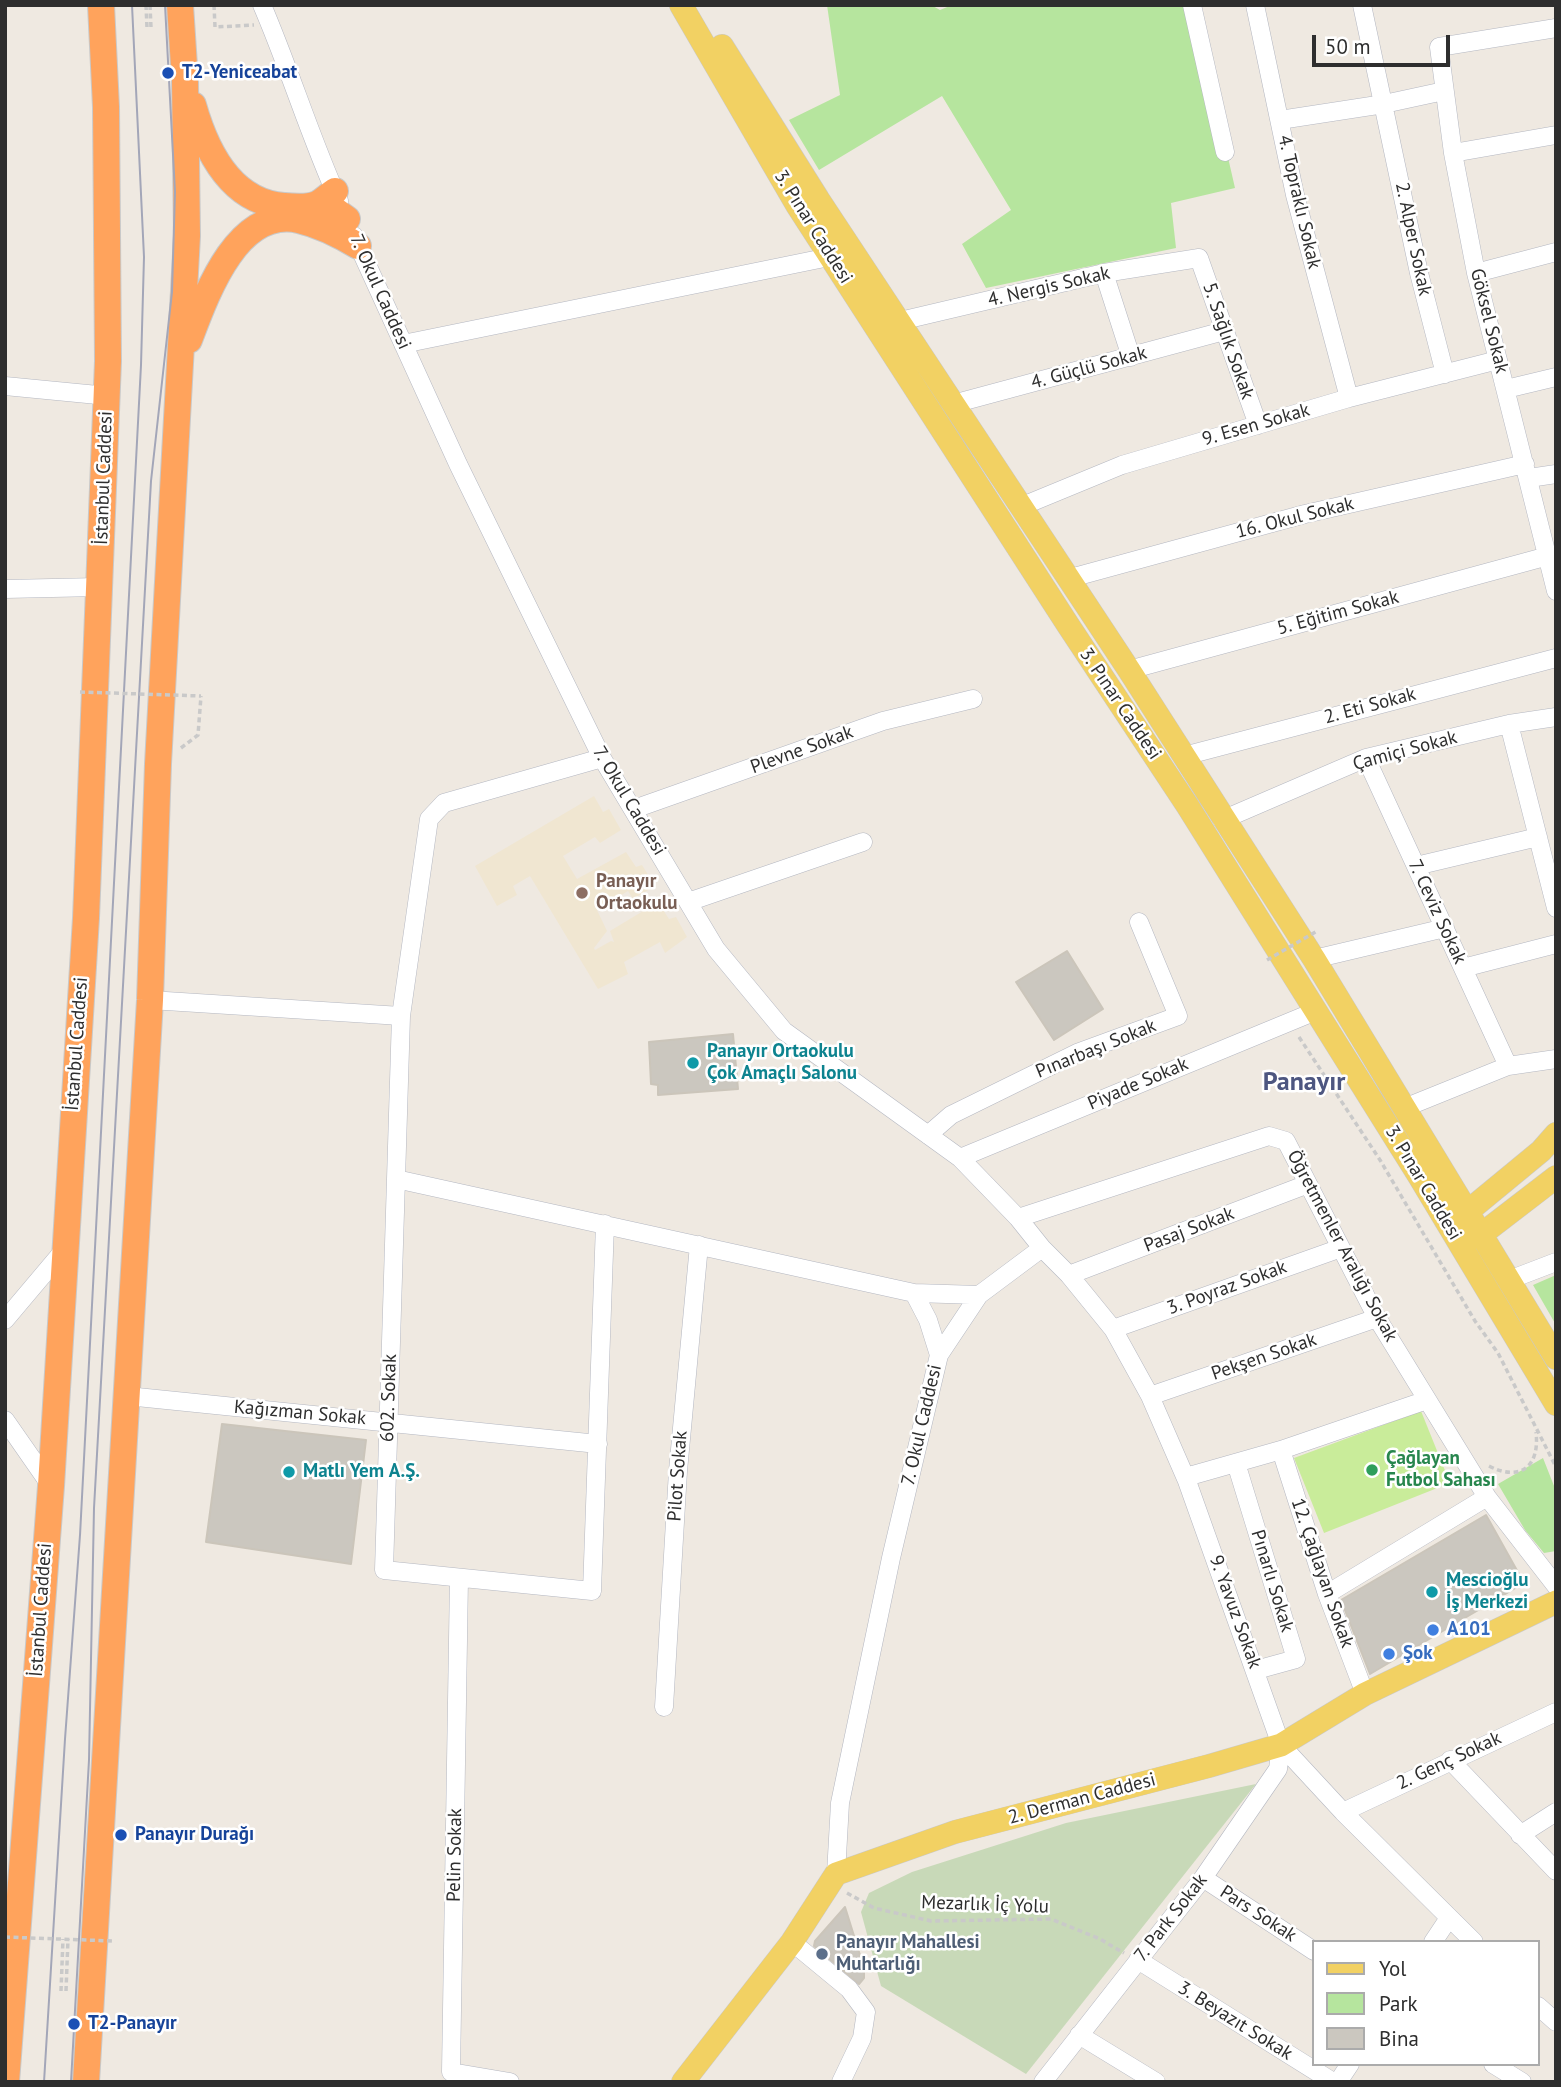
<!DOCTYPE html>
<meta charset="utf-8">
<style>
body{margin:0}
#map{position:relative;width:1561px;height:2087px;overflow:hidden;background:#efe9e1;font-family:"PT Sans",sans-serif}
canvas{display:block}
.frame{position:absolute;inset:0;border:7px solid #2e2e2e;pointer-events:none}
.legend{position:absolute;left:1312px;top:1940px;width:228px;height:126px;box-sizing:border-box;background:#fff;border:2px solid #ababab;margin:0;padding:9px 12px;list-style:none;font-size:21px;color:#2e2e2e}
.legend li{display:flex;align-items:center;gap:14px;height:35px}
.legend b{width:35px;border:2px solid #ababab}
.scale{position:absolute;left:1312px;top:35px;width:138px;height:32px;box-sizing:border-box;border:4px solid #2e2e2e;border-top:0;padding-left:9px;font-size:21px;line-height:24px;white-space:nowrap;color:#2e2e2e;-webkit-text-stroke:5px #fff;paint-order:stroke}
</style>
<div id="map">
<canvas width="1561" height="2087"></canvas>
<div class="frame"></div>
<ul class="legend">
<li><b style="height:9px;background:#f2d163"></b>Yol</li>
<li><b style="height:19px;background:#b6e59e"></b>Park</li>
<li><b style="height:19px;background:#cbc7bf"></b>Bina</li>
</ul>
<div class="scale">50 m</div>
</div>
<script>
const c = document.querySelector('canvas').getContext('2d');
c.lineJoin = 'round';
function fill(path, color) {
  c.fillStyle = color;
  c.fill(path, 'evenodd');
}
function stroke(path, color, width, dash) {
  c.strokeStyle = color;
  c.lineWidth = width;
  c.lineCap = dash ? 'butt' : 'round';
  c.setLineDash(dash || []);
  c.stroke(path);
}
function write(font, color, halo, rows, align = 'center') {
  c.font = font + ' "PT Sans",sans-serif';
  c.lineWidth = 5;
  c.setLineDash([]);
  c.textBaseline = 'middle';
  c.strokeStyle = halo;
  c.fillStyle = color;
  for (const [text, x, y, turn = 0] of rows) {
    c.save();
    c.translate(x, y);
    c.rotate((+turn || 0) * Math.PI / 180);
    c.textAlign = isNaN(turn) ? turn : align;
    if (halo) c.strokeText(text, 0, 0);
    c.fillText(text, 0, 0);
    c.restore();
  }
}
fill(new Path2D(`
 M594 796 603 812 609 809 621 830 600 843 595 837 563 856 577 879 626 852 636 867 642 865 655 886 633 899 628 891 597 910 607 931 594 948 595 950 611 941 614 942 610 931 658 902 669 919 676 917 687 937 665 953 660 942 624 962 628 974 598 989 530 876 513 886 517 895 497 906 475 866Z`), '#f0e6d1');
fill(new Path2D(`
 M827 5H931L940 10 952 5H1193L1235 188 1171 203 1176 248 986 288 962 244 1011 210 942 96 819 170 789 120 840 95Z
 M1556 1275V1325L1533 1285Z
 M1543 1458 1556 1491V1551L1544 1553 1525 1530 1498 1484Z`), '#b6e59e');
fill(new Path2D(`
 M1256 1784 1026 2074 881 1986 861 1912 869 1893 912 1872 1066 1823Z`), '#c8d9b8');
fill(new Path2D(`
 M1421 1411 1450 1483 1324 1533 1294 1458Z`), '#c9ec9a');
const building = new Path2D(`
 M1067 951 1103 1009 1054 1040 1016 982Z
 M733 1034 738 1089 658 1095V1085L651 1084 649 1042Z
 M222 1424 366 1440 351 1564 206 1542Z
 M1486 1515 1524 1583 1370 1674 1341 1600Z
 M845 1907 864 1968V1978L859 1984 814 1946 815 1941Z`);
fill(building, '#cbc7bf');
stroke(building, '#cbc5ba', 2);
const minor = new Path2D(`
 M262 5C290 70 310 137 339 201
 M1192 5 1225 152
 M1255 5 1295 195 1349 398
 M1362 5 1419 273 1445 374
 M1556 28 1439 47 1453 153 1476 273 1556 591
 M1280 120 1384 104 1444 91
 M1453 153 1556 135
 M354 236 458 464 602 758 716 949 784 1031 960 1158 1018 1218 1042 1248 979 1295 939 1355 891 1558 840 1803 836 1874
 M1104 273 1131 357
 M1476 273 1556 252
 M900 321 1104 273 1199 258 1258 425
 M403 344 839 255
 M5 386 108 396
 M1506 389 1556 377
 M953 404 1224 331
 M1529 478 1556 474
 M1020 507 1122 465 1349 398 1498 360
 M1067 579 1305 514 1525 464
 M5 589 99 587
 M1129 670 1548 556
 M1509 724 1556 908
 M1184 756 1556 658
 M602 758 444 803 429 819 401 1016 384 1570 592 1591 605 1224
 M1366 758 1508 1066
 M634 809 883 721 973 699
 M1222 820 1366 758 1509 724 1556 717
 M1416 866 1538 837
 M688 902 863 842
 M1314 959 1445 928
 M1463 968 1556 944
 M150 1000 401 1016
 M1404 1108 1508 1066 1556 1059
 M928 1135 951 1115 1077 1053 1178 1016 1139 922
 M960 1158 1316 1011
 M396 1179 914 1293 979 1295
 M1018 1218 1269 1136 1286 1141 1377 1318 1487 1497 1556 1586
 M1042 1248 1069 1275 1113 1329 1150 1396 1187 1481 1281 1745 1343 1812 1474 1942
 M1069 1275 1308 1184
 M1509 1280 1556 1262
 M914 1293 928 1320 939 1355
 M5 1320 64 1250
 M1113 1329 1341 1248
 M127 1396 598 1444
 M1150 1396 1377 1318
 M5 1420 51 1486
 M1281 1450 1327 1594 1365 1694
 M1236 1463 1296 1659 1256 1670
 M1186 1477 1281 1450 1427 1400
 M459 1578 451 2072 510 2082
 M1327 1594 1487 1497
 M664 1707 678 1471 699 1245
 M1450 1760 1556 1871
 M1343 1812 1556 1712
 M1520 1835 1556 1812
 M1203 1878 1314 1951
 M792 1942 849 1989 866 2012 862 2038 841 2082
 M1433 1942 1449 1918
 M1138 1960 1333 2082
 M1538 2006 1556 2022
 M1079 2035 1156 2082
 M1493 2064 1522 2082
 M1043 2082 1203 1878 1278 1769 1281 1745
 M1338 2082 1350 2064`);
const major = new Path2D(`
 M681 5 797 205 1068 625 1187 805 1419 1176 1556 1404
 M722 46 818 199 1129 670 1314 959 1556 1358
 M1466 1227 1467 1212 1541 1151 1556 1134
 M1467 1236 1478 1237 1556 1177
 M683 2082 792 1942 836 1874 955 1832 1209 1766 1281 1745 1365 1694 1556 1602`);
const highway = new Path2D(`
 M193 105C206 151 231 202 284 206 294 207 308 208 317 204 323 201 329 195 335 191
 M315 205 336 211 347 219
 M189 340C206 295 237 206 299 220 320 225 340 235 358 246
 M6 2082 51 1486 86 918 108 361 106 107 101 5
 M86 2082 150 1000 158 764 187 236 185 81 180 5`);
stroke(minor, '#b4b7c1', 19);
stroke(major, '#c9c9c9', 24);
stroke(highway, '#c9c9c9', 28);
stroke(new Path2D(`
 M146 5 147 28
 M150 5 151 28
 M214 5 215 27 254 25
 M181 748 198 735 201 696
 M1299 1037 1380 1160 1475 1321 1498 1353 1556 1467
 M1489 1466C1520 1482 1540 1467 1536 1432
 M847 1893 874 1908 931 1921 1051 1919 1100 1939 1124 1953
 M61 1991 63 1939
 M66 1991 68 1939`), '#c9c9c9', 3.5, [5, 3.5]);
stroke(minor, '#fff', 18);
stroke(major, '#f2d163', 23);
stroke(highway, '#ffa35c', 26);
stroke(new Path2D(`
 M44 2082 65 1739 80 1535 141 365 144 257 132 5
 M71 2082 89 1760 94 1508 151 481 172 292 175 192 165 5`), '#a3a6b8', 2);
stroke(new Path2D(`
 M80 692 201 696
 M1267 960 1317 931
 M5 1937 113 1941`), '#c9c9c9', 3.5, [5, 3.5]);
for (const [x, y, r, color] of [
 [168,73,7,"#1a4fb4"],
 [582,893,7,"#8d6e63"],
 [693,1063,7,"#0f9aa8"],
 [1372,1470,7,"#2e9e5b"],
 [289,1472,7,"#0f9aa8"],
 [1432,1592,7,"#0f9aa8"],
 [1433,1630,7,"#3f7fe0"],
 [1389,1654,7,"#3f7fe0"],
 [121,1835,7,"#1a4fb4"],
 [822,1954,7,"#5c6f8a"],
 [74,2024,7,"#1a4fb4"]
]) {
  const dot = new Path2D();
  dot.arc(x, y, r, 0, 2 * Math.PI);
  c.fillStyle = color;
  c.fill(dot);
  stroke(dot, '#fff', 2.5);
}
write('bold 19px', '#164399', '#fff', [
 ["T2-Yeniceabat",182,73],
 ["Panayır Durağı",135,1835],
 ["T2-Panayır",88,2024]
], 'left');
write('19px', '#2e2e2e', '#fff', [
 ["4. Topraklı Sokak",1299,202,77],
 ["3. Pınar Caddesi",813,227,58],
 ["2. Alper Sokak",1413,239,78],
 ["4. Nergis Sokak",1049,287,-13],
 ["7. Okul Caddesi",380,292,66],
 ["Göksel Sokak",1489,321,76],
 ["5. Sağlık Sokak",1228,341,71],
 ["4. Güçlü Sokak",1089,368,-15],
 ["9. Esen Sokak",1256,425,-16],
 ["İstanbul Caddesi",104,478,-88],
 ["16. Okul Sokak",1295,518,-14],
 ["5. Eğitim Sokak",1338,613,-15],
 ["3. Pınar Caddesi",1120,704,56],
 ["2. Eti Sokak",1370,706,-15],
 ["Plevne Sokak",802,750,-20],
 ["Çamiçi Sokak",1405,751,-15],
 ["7. Okul Caddesi",629,801,59],
 ["7. Ceviz Sokak",1437,912,65],
 ["İstanbul Caddesi",77,1044,-86],
 ["Pınarbaşı Sokak",1096,1049,-22],
 ["Piyade Sokak",1138,1084,-23],
 ["3. Pınar Caddesi",1423,1183,59],
 ["Pasaj Sokak",1189,1230,-21],
 ["Öğretmenler Aralığı Sokak",1342,1246,62],
 ["3. Poyraz Sokak",1227,1288,-20],
 ["Pekşen Sokak",1264,1357,-19],
 ["602. Sokak",389,1398,-88],
 ["Kağızman Sokak",300,1413,5],
 ["7. Okul Caddesi",922,1425,-77],
 ["Pilot Sokak",678,1476,-86],
 ["12. Çağlayan Sokak",1322,1573,71],
 ["Pınarlı Sokak",1272,1581,73],
 ["İstanbul Caddesi",41,1610,-86],
 ["9. Yavuz Sokak",1235,1612,70],
 ["2. Genç Sokak",1449,1761,-25],
 ["2. Derman Caddesi",1082,1799,-15],
 ["Pelin Sokak",455,1855,-89],
 ["Mezarlık İç Yolu",985,1905,2],
 ["Pars Sokak",1258,1914,33],
 ["7. Park Sokak",1171,1918,-52],
 ["3. Beyazıt Sokak",1235,2021,32]
]);
write('bold 19px', '#785e54', '#fff', [
 ["Panayır",596,882],
 ["Ortaokulu",596,904]
], 'left');
write('bold 19px', '#0d838f', '#fff', [
 ["Panayır Ortaokulu",707,1052],
 ["Çok Amaçlı Salonu",707,1074],
 ["Matlı Yem A.Ş.",303,1472],
 ["Mescioğlu",1446,1581],
 ["İş Merkezi",1446,1603]
], 'left');
write('bold 19px', '#27864d', '#fff', [
 ["Çağlayan",1386,1459],
 ["Futbol Sahası",1386,1481]
], 'left');
write('bold 19px', '#366cbe', '#fff', [
 ["A101",1447,1630],
 ["Şok",1403,1654]
], 'left');
write('bold 19px', '#4e5e75', '#fff', [
 ["Panayır Mahallesi",836,1943],
 ["Muhtarlığı",836,1965]
], 'left');
write('bold 26px', '#4d5680', '#fff', [
 ["Panayır",1304,1083]
]);
</script>
